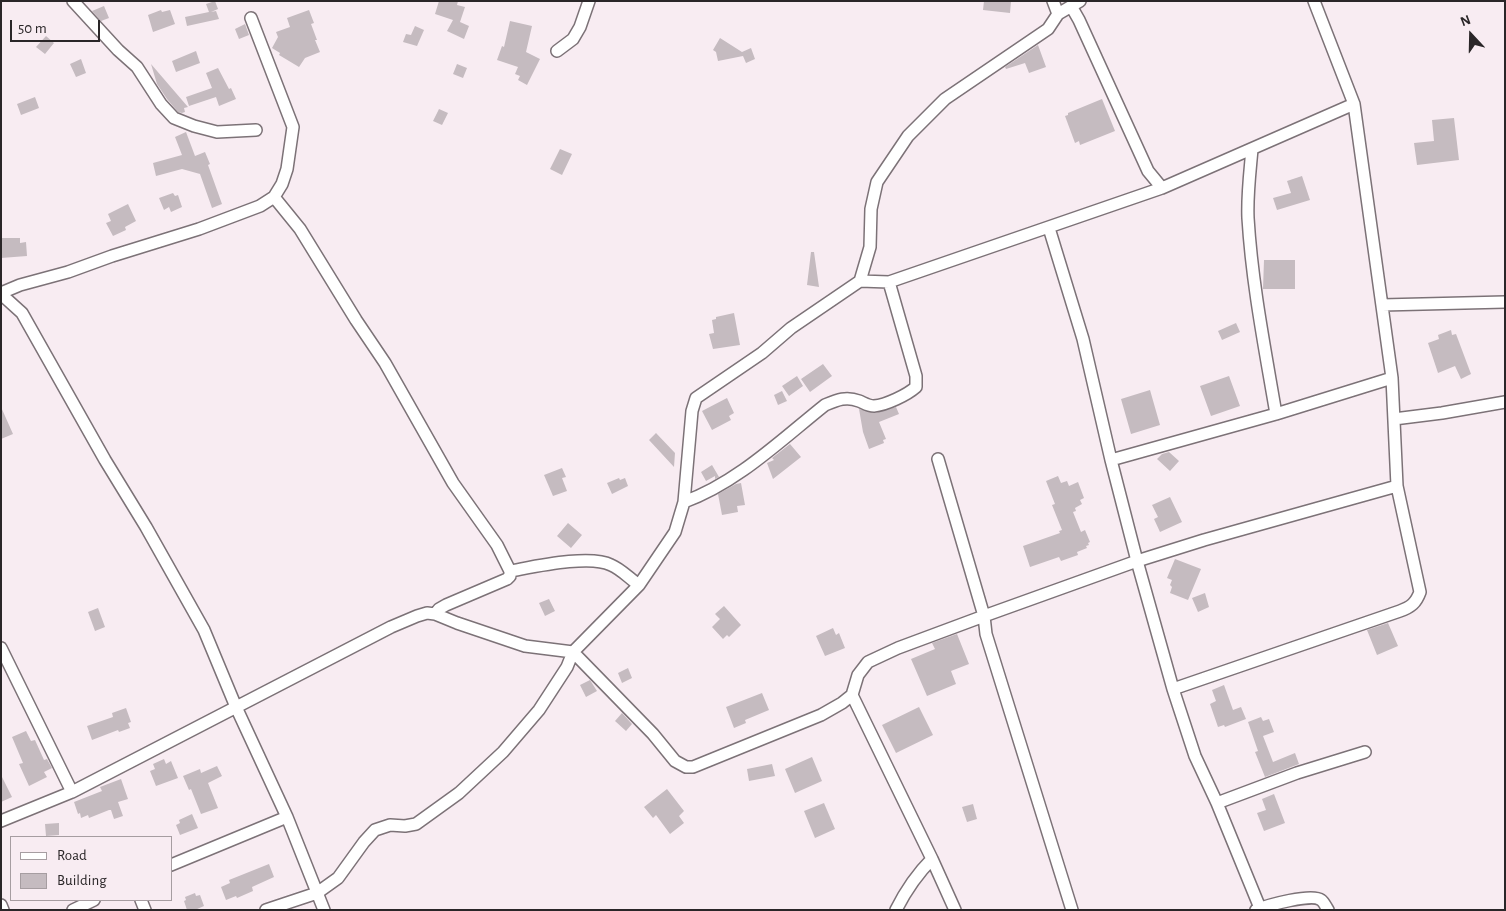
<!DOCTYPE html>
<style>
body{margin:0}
#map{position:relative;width:1506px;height:911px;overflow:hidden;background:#f8ecf2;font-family:"Alegreya Sans",sans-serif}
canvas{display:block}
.frame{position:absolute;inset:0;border:2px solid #2a2628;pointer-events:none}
.legend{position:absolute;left:10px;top:836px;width:162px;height:65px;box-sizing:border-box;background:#f8ecf2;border:1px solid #a69da1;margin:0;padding:6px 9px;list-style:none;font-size:15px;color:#2a2628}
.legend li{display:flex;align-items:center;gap:10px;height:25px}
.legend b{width:25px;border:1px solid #a69da1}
.north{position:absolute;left:1446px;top:10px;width:50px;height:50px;-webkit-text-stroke:4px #f8ecf2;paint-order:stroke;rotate:339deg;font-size:14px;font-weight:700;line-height:20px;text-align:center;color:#2a2628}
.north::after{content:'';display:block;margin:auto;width:18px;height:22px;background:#2a2628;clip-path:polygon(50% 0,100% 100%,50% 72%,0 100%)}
.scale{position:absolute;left:10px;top:20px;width:90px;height:22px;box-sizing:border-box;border:2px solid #2a2628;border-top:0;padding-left:6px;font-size:15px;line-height:18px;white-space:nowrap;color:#2a2628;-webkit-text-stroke:4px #f8ecf2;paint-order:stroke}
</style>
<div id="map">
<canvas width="1506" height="911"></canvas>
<div class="frame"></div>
<ul class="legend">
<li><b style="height:6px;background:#fff"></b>Road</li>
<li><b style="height:14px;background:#c5bbc0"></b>Building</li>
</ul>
<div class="north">N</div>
<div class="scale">50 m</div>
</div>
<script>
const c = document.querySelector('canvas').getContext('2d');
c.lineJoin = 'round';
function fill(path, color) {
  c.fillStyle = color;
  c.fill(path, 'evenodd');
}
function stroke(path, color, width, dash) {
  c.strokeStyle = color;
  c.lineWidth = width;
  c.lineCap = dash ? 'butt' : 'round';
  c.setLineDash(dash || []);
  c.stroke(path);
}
fill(new Path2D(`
 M215 1 218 9 211 12 216 11 219 19 187 26 185 17 209 12 206 4Z
 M439 1H458L457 5 465 7 460 22 469 26 464 39 447 31 453 20 435 14Z
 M984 1H1011L1010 13 983 10Z
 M104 6 109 18 101 21 92 11Z
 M161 10 162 12 170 10 175 24 153 32 148 15Z
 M309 10 314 23 311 24 317 40H315L320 52 305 58 299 67 279 55 280 53 272 48 278 37 276 32 290 27 287 18Z
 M510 21 532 26 526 52 540 59 527 85 518 80 520 76 515 74 518 67 497 60 502 46 504 47Z
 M245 24 249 35 239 39 235 29Z
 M415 26 424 30 417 46 403 42 406 34 411 35Z
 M46 36 54 43 45 54 36 47Z
 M720 38 742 52 751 48 755 59 746 63 743 56 718 61 716 52 713 50Z
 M1038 45 1046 67 1029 73 1025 63 1006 69 1005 67Z
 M196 51 200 63 176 72 172 61Z
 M81 59 86 73 76 77 70 64Z
 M151 64 188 107 184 108 185 112 182 113 178 112 167 99 157 84Z
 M457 64 467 68 463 78 453 74Z
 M218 68 229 89 231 88 236 99 219 106 216 97 189 106 186 97 212 88 206 73Z
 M35 97 39 108 21 115 17 104Z
 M1102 99 1115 131 1080 145 1079 141 1075 143 1065 116 1068 115V113Z
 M439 109 448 113 442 125 433 121Z
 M1454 118 1459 160 1417 165 1414 143 1434 141 1432 120Z
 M186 132 195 156 205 152 210 164 208 165 222 204 212 208 200 174 182 169 156 176 153 163 182 155 175 137Z
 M560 149 572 154 562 175 550 169Z
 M1302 176 1310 200 1277 210 1273 198 1291 193 1287 181Z
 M173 193 175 196 178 195 182 207 171 212 169 207 164 210 159 198Z
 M128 204 136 221 125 227 126 230 113 236 106 223 111 221 108 214Z
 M1 238H20V243L26 242 27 256 1 258Z
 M811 252H814L819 287 807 285Z
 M1264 260H1295V289H1263Z
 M734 313 740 345 713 349 709 334 714 333 712 320 716 319V317Z
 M1236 323 1240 332 1222 340 1218 331Z
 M1451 330 1452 335 1456 334 1471 374 1461 379 1455 366 1438 373 1428 343 1439 339 1438 335Z
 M823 364 832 376 810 392 801 379Z
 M797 376 803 386 789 396 782 386Z
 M1229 376 1240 406 1211 416 1200 386Z
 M1150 390 1160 425 1131 434 1121 399Z
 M782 391 787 401 778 405 774 395Z
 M727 398 734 413 729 416 731 420 712 430 702 411Z
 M1 407 13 434 1 439Z
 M896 407 899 414 879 422 886 439 883 440 884 443 869 449 863 432 859 409 875 413Z
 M656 433 675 453 674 467 649 440Z
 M790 444 801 457 773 479 767 463 774 460 772 458Z
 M1169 452 1179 461 1170 471 1157 459 1162 454Z
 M712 465 719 477 715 479V476L706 481 701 472Z
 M562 468 566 477 562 478 567 491 553 496 544 475Z
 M1058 476 1061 483 1067 481 1069 486 1078 482 1084 498 1080 500 1082 504 1075 508 1076 511 1073 512 1081 532 1085 530 1090 542 1088 543 1089 545 1086 546 1087 548 1077 552 1078 555 1061 561 1059 557 1030 567 1023 546 1060 533 1059 531 1062 530 1052 505 1055 504 1046 481Z
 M619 478 620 480 625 478 628 486 612 494 607 483Z
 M741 483 745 505 737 506 738 512 722 515 718 494 736 484Z
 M1170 497 1182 522 1160 532 1154 519 1158 517 1152 505Z
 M568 523 582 535 571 548 557 536Z
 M1175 559 1201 569 1188 600 1170 593 1172 587 1170 585 1172 580 1167 578Z
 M1205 593 1209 607 1198 612 1192 598Z
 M549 599 555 611 545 616 539 603Z
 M724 606 741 625 729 637 727 635 723 639 712 627 720 619 715 614Z
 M98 608 105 627 95 631 88 612Z
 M1388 623 1398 646 1377 655 1367 630Z
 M833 628 836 635 839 633 845 648 825 656 816 636Z
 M957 634 969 664 951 671 956 684 927 696 911 659 935 649 932 643Z
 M628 668 632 678 622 683 618 673Z
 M590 680 597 691 586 697 580 685Z
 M1224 685 1233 710 1241 707 1246 719 1225 727 1224 725 1218 727 1210 704 1216 701 1212 690Z
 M762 693 769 710 745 720 746 723 734 728 726 707Z
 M919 707 933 735 896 753 882 725Z
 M126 708 131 722 128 723 130 728 119 732 118 730 92 740 87 726 113 717 112 713Z
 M622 713 632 724 626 731 615 721Z
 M1261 717 1263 721 1269 719 1274 732 1263 736 1273 762 1295 753 1299 764 1265 777 1255 752 1258 751 1248 722Z
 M26 731 31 741 35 740 44 760 47 759 52 768 44 772 47 777 29 786 19 764 23 763 12 737Z
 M812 757 822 781 795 793 785 769Z
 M164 759 166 764 171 761 178 778 156 786 150 771 155 769 153 764Z
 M772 764 775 776 749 781 747 769Z
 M217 766 222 776 208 783 218 808 201 814 191 789 189 790 183 776 200 769 201 773Z
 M1 775 12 797 1 802Z
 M121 779 128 799 118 802 123 816 114 819 111 810H109L89 818 88 815 81 818 80 813 78 814 74 802 102 791 100 787Z
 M667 789 684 811 679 816 684 823 670 834 656 815 653 818 644 807Z
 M1274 794 1285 823 1264 831 1257 813 1266 810 1262 799Z
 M824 803 835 829 815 838 804 811Z
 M973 804 977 819 967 822 962 807Z
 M192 814 198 828 180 835 176 825 180 823 179 820Z
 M59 823V835L46 836 45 824Z
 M269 864 274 877 252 887 253 891 237 898 236 896 226 900 221 887 230 883 229 880Z
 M195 893 196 896 200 895 204 906 195 910H187L184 901 186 900 185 897Z`), '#c5bbc0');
const minor = new Path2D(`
 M73 1 118 50 137 67 161 104 174 118 194 126 217 132 256 130
 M1053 1 1058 14
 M1071 6 1079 20 1148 171 1162 188
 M557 51 573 39 580 27 589 1
 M1252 149C1250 172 1247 195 1248 218 1252 284 1265 349 1276 414
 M274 197 300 229 356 320 385 363 453 483 497 545 510 571V576L507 579 446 605 439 609 435 614
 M1049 228 1083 339 1111 460 1137 561 1173 689 1195 756 1217 803 1260 908
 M860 281 889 282 1162 188 1354 104
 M1 293 20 285 68 272 112 256 199 229 260 206 274 197 282 184 287 169 293 127 251 18
 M1 294 22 313 105 460 146 527 204 630 236 707 287 817 324 910
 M1382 305 1505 302
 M1394 419 1442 413 1505 402
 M938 459 984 616 986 634 1072 910
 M1111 460 1276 414 1392 378
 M684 502C737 483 781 440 825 405 837 400 846 396 859 401 864 403 868 406 874 406 886 405 907 395 916 387V376L889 282
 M510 571C533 567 590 554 611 565 621 569 630 579 639 585
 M1 648 72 792
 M1173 689 1400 611C1411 607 1416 603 1420 592L1397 486 1392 378 1354 104 1314 1
 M852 695 932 859 955 910
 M1217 803 1297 773 1365 752
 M1 821 72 792 391 627 417 616 427 613 435 614 457 623 525 646 573 652 653 734 675 761 686 767H693L821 715 842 703 852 695 858 675 868 662 898 648 984 616 1137 561 1204 540 1397 486
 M171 865 287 817
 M141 900 145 910
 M1 905 3 910
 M73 910 94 900
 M266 910 317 893 338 878 364 842 375 830 390 825 405 826 416 824 459 793 503 752 539 710 567 667 573 652 639 585 675 532 684 502 692 411 696 398 762 353 791 328 860 281 870 247 871 209 877 182 908 136 945 99 1048 29 1058 14 1080 1
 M896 910C906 890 916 875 932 859
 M1256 910C1268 905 1312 893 1321 900 1324 902 1326 907 1328 910`);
stroke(minor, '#7c7277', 14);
stroke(minor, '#fff', 11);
</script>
